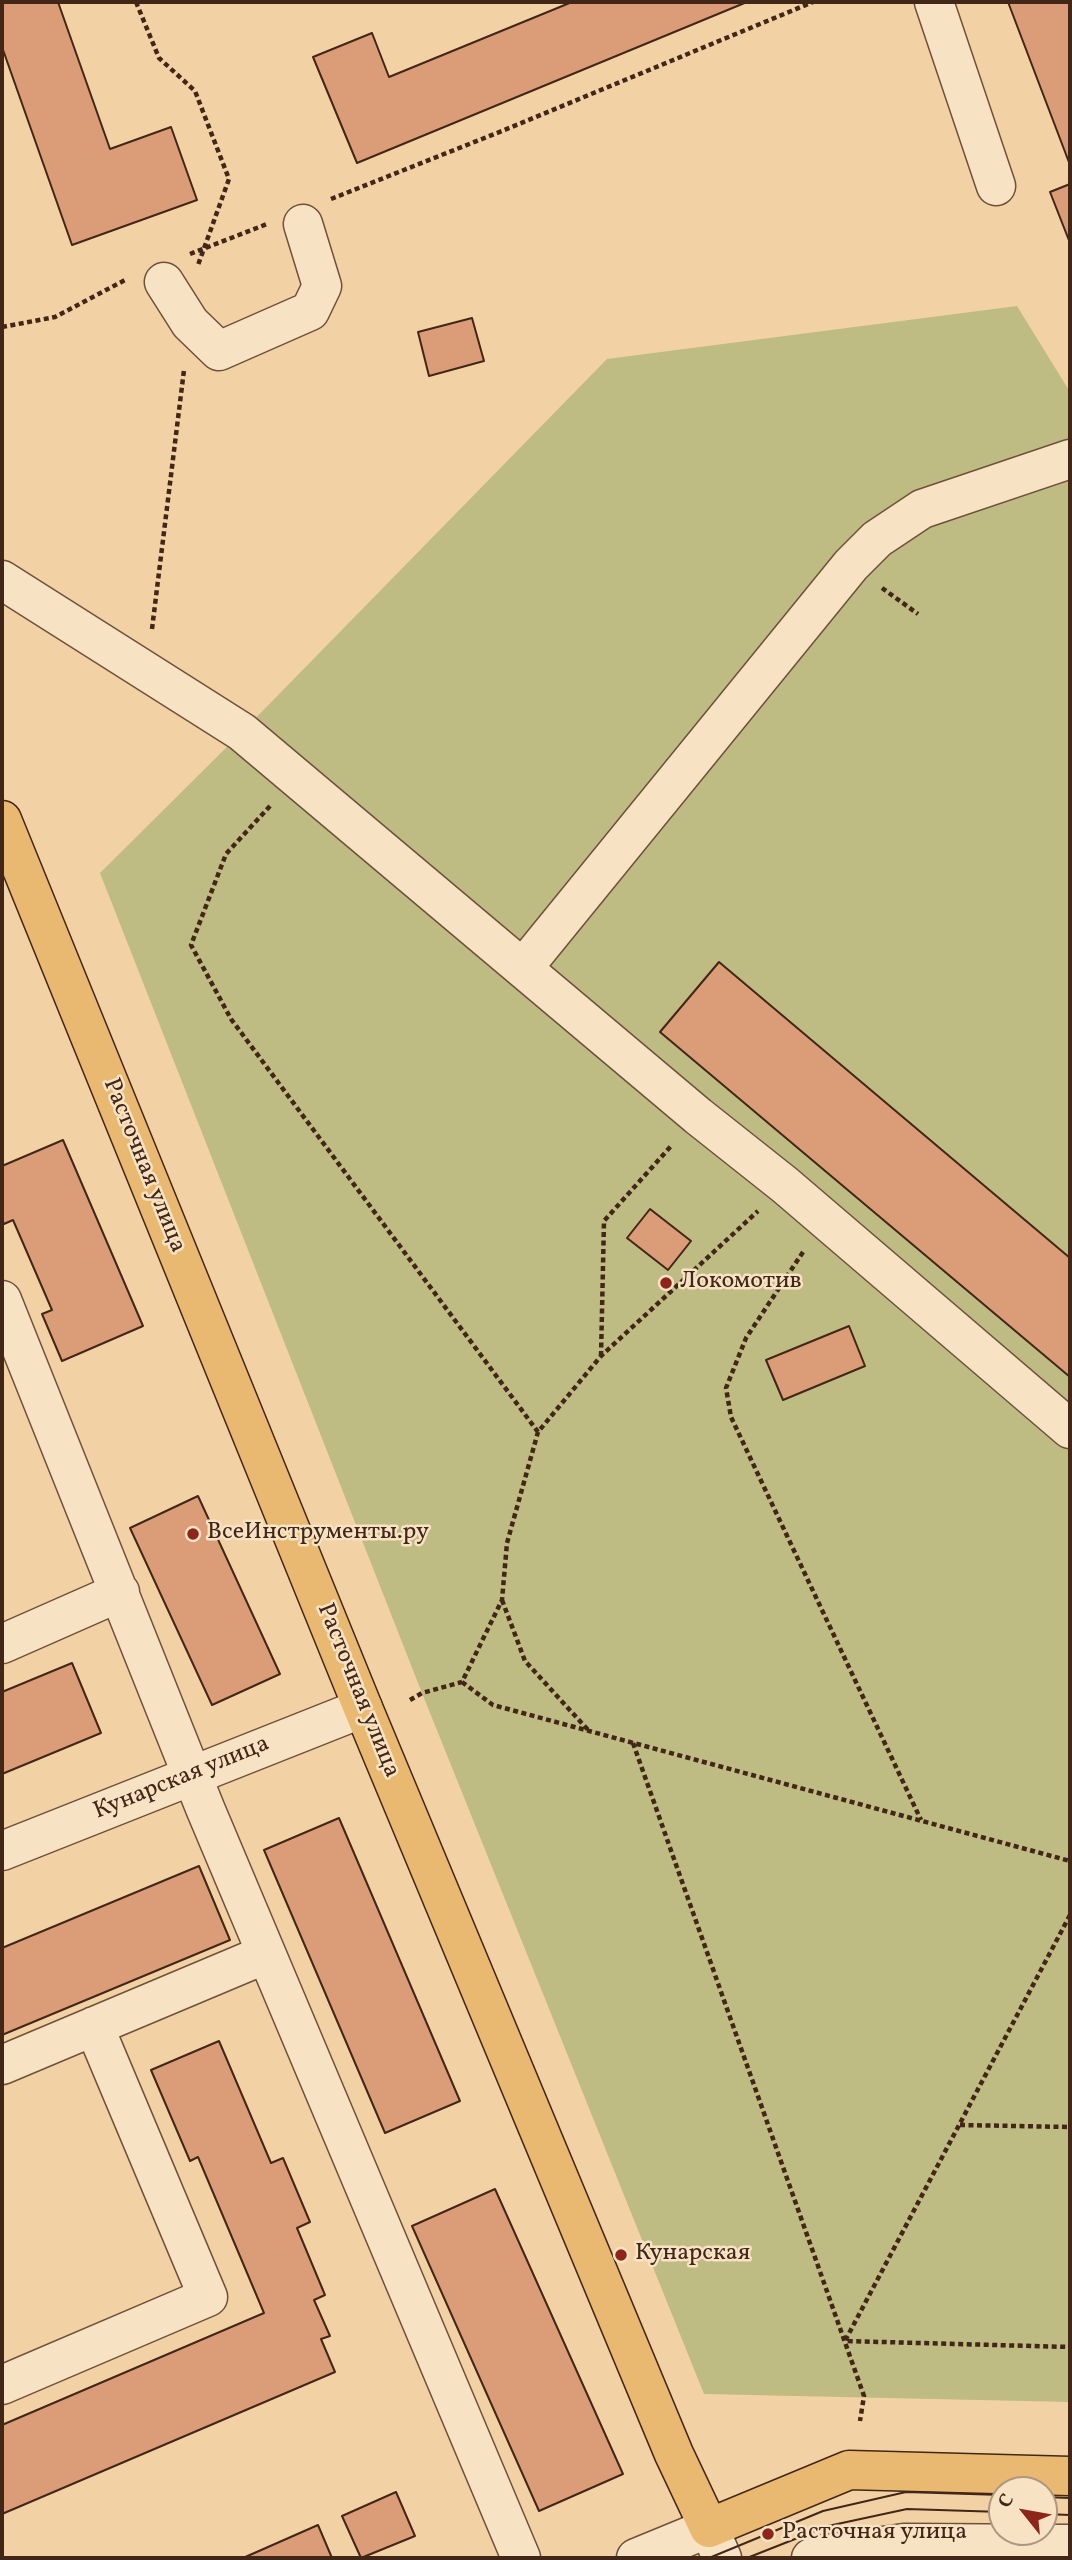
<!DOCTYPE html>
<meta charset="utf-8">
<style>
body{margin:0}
#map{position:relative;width:1072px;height:2560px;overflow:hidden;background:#f2d2a4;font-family:Vollkorn,serif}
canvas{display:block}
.frame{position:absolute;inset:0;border:4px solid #422617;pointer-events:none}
.north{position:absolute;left:988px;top:2476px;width:70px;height:70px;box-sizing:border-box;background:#f7e2c4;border:2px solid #af977f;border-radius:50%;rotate:301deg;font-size:19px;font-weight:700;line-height:28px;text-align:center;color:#422617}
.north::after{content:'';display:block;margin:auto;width:24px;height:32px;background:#8f2418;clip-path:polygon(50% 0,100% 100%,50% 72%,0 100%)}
</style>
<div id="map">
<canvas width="1072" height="2560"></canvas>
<div class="frame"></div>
<div class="north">С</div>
</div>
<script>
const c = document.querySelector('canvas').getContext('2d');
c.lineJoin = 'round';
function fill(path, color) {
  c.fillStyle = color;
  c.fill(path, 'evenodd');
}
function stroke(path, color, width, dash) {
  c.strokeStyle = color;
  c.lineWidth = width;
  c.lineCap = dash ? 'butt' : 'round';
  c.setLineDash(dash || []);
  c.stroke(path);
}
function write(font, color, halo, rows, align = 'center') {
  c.font = font + ' Vollkorn,serif';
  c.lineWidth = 5;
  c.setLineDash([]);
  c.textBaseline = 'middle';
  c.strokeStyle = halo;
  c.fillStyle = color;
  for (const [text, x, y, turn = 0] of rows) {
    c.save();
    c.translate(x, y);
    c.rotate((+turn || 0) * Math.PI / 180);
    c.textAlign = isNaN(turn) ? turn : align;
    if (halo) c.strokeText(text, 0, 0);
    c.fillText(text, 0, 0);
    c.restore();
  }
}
fill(new Path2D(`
 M1017 306 1070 392V2402L704 2394 422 1693 100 873 242 732 607 359Z`), '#bebb83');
const building = new Path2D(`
 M2 2H58L110 149 171 127 197 200 72 245 2 47Z
 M572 2H747L357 163 313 57 372 33 389 77Z
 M1008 2H1070V165Z
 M1070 184V243L1050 192Z
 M472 318 484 361 429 376 418 332Z
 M719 962 1070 1258V1377L660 1032Z
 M63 1140 143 1326 62 1361 42 1314 52 1310 13 1220 4 1224 2 1219V1166Z
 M650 1209 691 1241 668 1270 627 1238Z
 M849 1326 865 1366 783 1400 766 1360Z
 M198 1496 280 1674 212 1705 130 1528Z
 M72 1663 101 1733 2 1774V1692Z
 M339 1818 460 2101 385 2133 264 1850Z
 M199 1866 230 1940 2 2035V1948Z
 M219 2041 271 2163 283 2158 310 2222 297 2228 325 2295 314 2300 330 2336 321 2339 335 2372 2 2514V2425L264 2313 198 2157 190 2161 151 2070Z
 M495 2189 623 2474 539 2511 412 2226Z
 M396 2492 415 2536 361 2558 342 2516Z
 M318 2525 332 2558H243Z`);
fill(building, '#da9d78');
stroke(building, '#422617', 2);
const minor = new Path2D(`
 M934 2 996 186
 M164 282 190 323 219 351 310 311 322 286 303 224
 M2 580 242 732 698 1116 785 1185 1070 1429
 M523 968 851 565 877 539 922 509 1070 459
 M2 1300 205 1808 521 2558
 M2 1644 120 1592
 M2 1851 363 1708
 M2 2065 266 1954
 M2 2385 208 2297 94 2026
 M636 2558 709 2528 722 2558
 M811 2558 820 2555 904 2543 1070 2544`);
const major = new Path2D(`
 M2 820 363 1708 674 2454 709 2528 849 2470 1070 2476`);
stroke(minor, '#6e513a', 41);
stroke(major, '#422617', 41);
stroke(new Path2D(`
 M136 2 159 58 195 91 229 179 198 265
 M331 199 502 131 813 2
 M190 254 267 224
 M2 327 55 317 127 279
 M882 588 918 614
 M152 629 184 370
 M270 806 226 854 191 945 231 1019 538 1432 601 1356 758 1211
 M803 1252 746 1338 726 1388 731 1417 921 1820
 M601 1356 604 1221 672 1145
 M502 1600 525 1661 589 1731
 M462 1682 493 1705 1070 1861
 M410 1700 422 1693 462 1682 502 1600 507 1543 538 1432
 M633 1743 864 2396 860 2421
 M1070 1915 845 2341 1070 2347
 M960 2125 1070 2127`), '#422617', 4.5, [5, 3.5]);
stroke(minor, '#f7e2c4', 38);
stroke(major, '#e9b972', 38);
stroke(new Path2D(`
 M1044 2497 1070 2498
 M1044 2514 1070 2515
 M709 2558 823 2511 906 2492 1002 2495
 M747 2558 828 2526 907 2509 1002 2512`), '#422617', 2);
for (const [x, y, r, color] of [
 [666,1283,7,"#8f2418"],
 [193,1534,7,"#8f2418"],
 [621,2255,7,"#8f2418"],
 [768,2534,7,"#8f2418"]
]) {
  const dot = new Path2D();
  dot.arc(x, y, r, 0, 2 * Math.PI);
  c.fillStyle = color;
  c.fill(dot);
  stroke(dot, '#f7e2c4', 2.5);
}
write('24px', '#422617', '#f7e2c4', [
 ["Расточная улица",143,1166,68],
 ["Расточная улица",357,1691,68],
 ["Кунарская улица",182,1779,-22]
]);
write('24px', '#422617', '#f7e2c4', [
 ["Локомотив",680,1283],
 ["ВсеИнструменты.ру",207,1534],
 ["Кунарская",635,2255],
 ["Расточная улица",782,2534]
], 'left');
</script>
